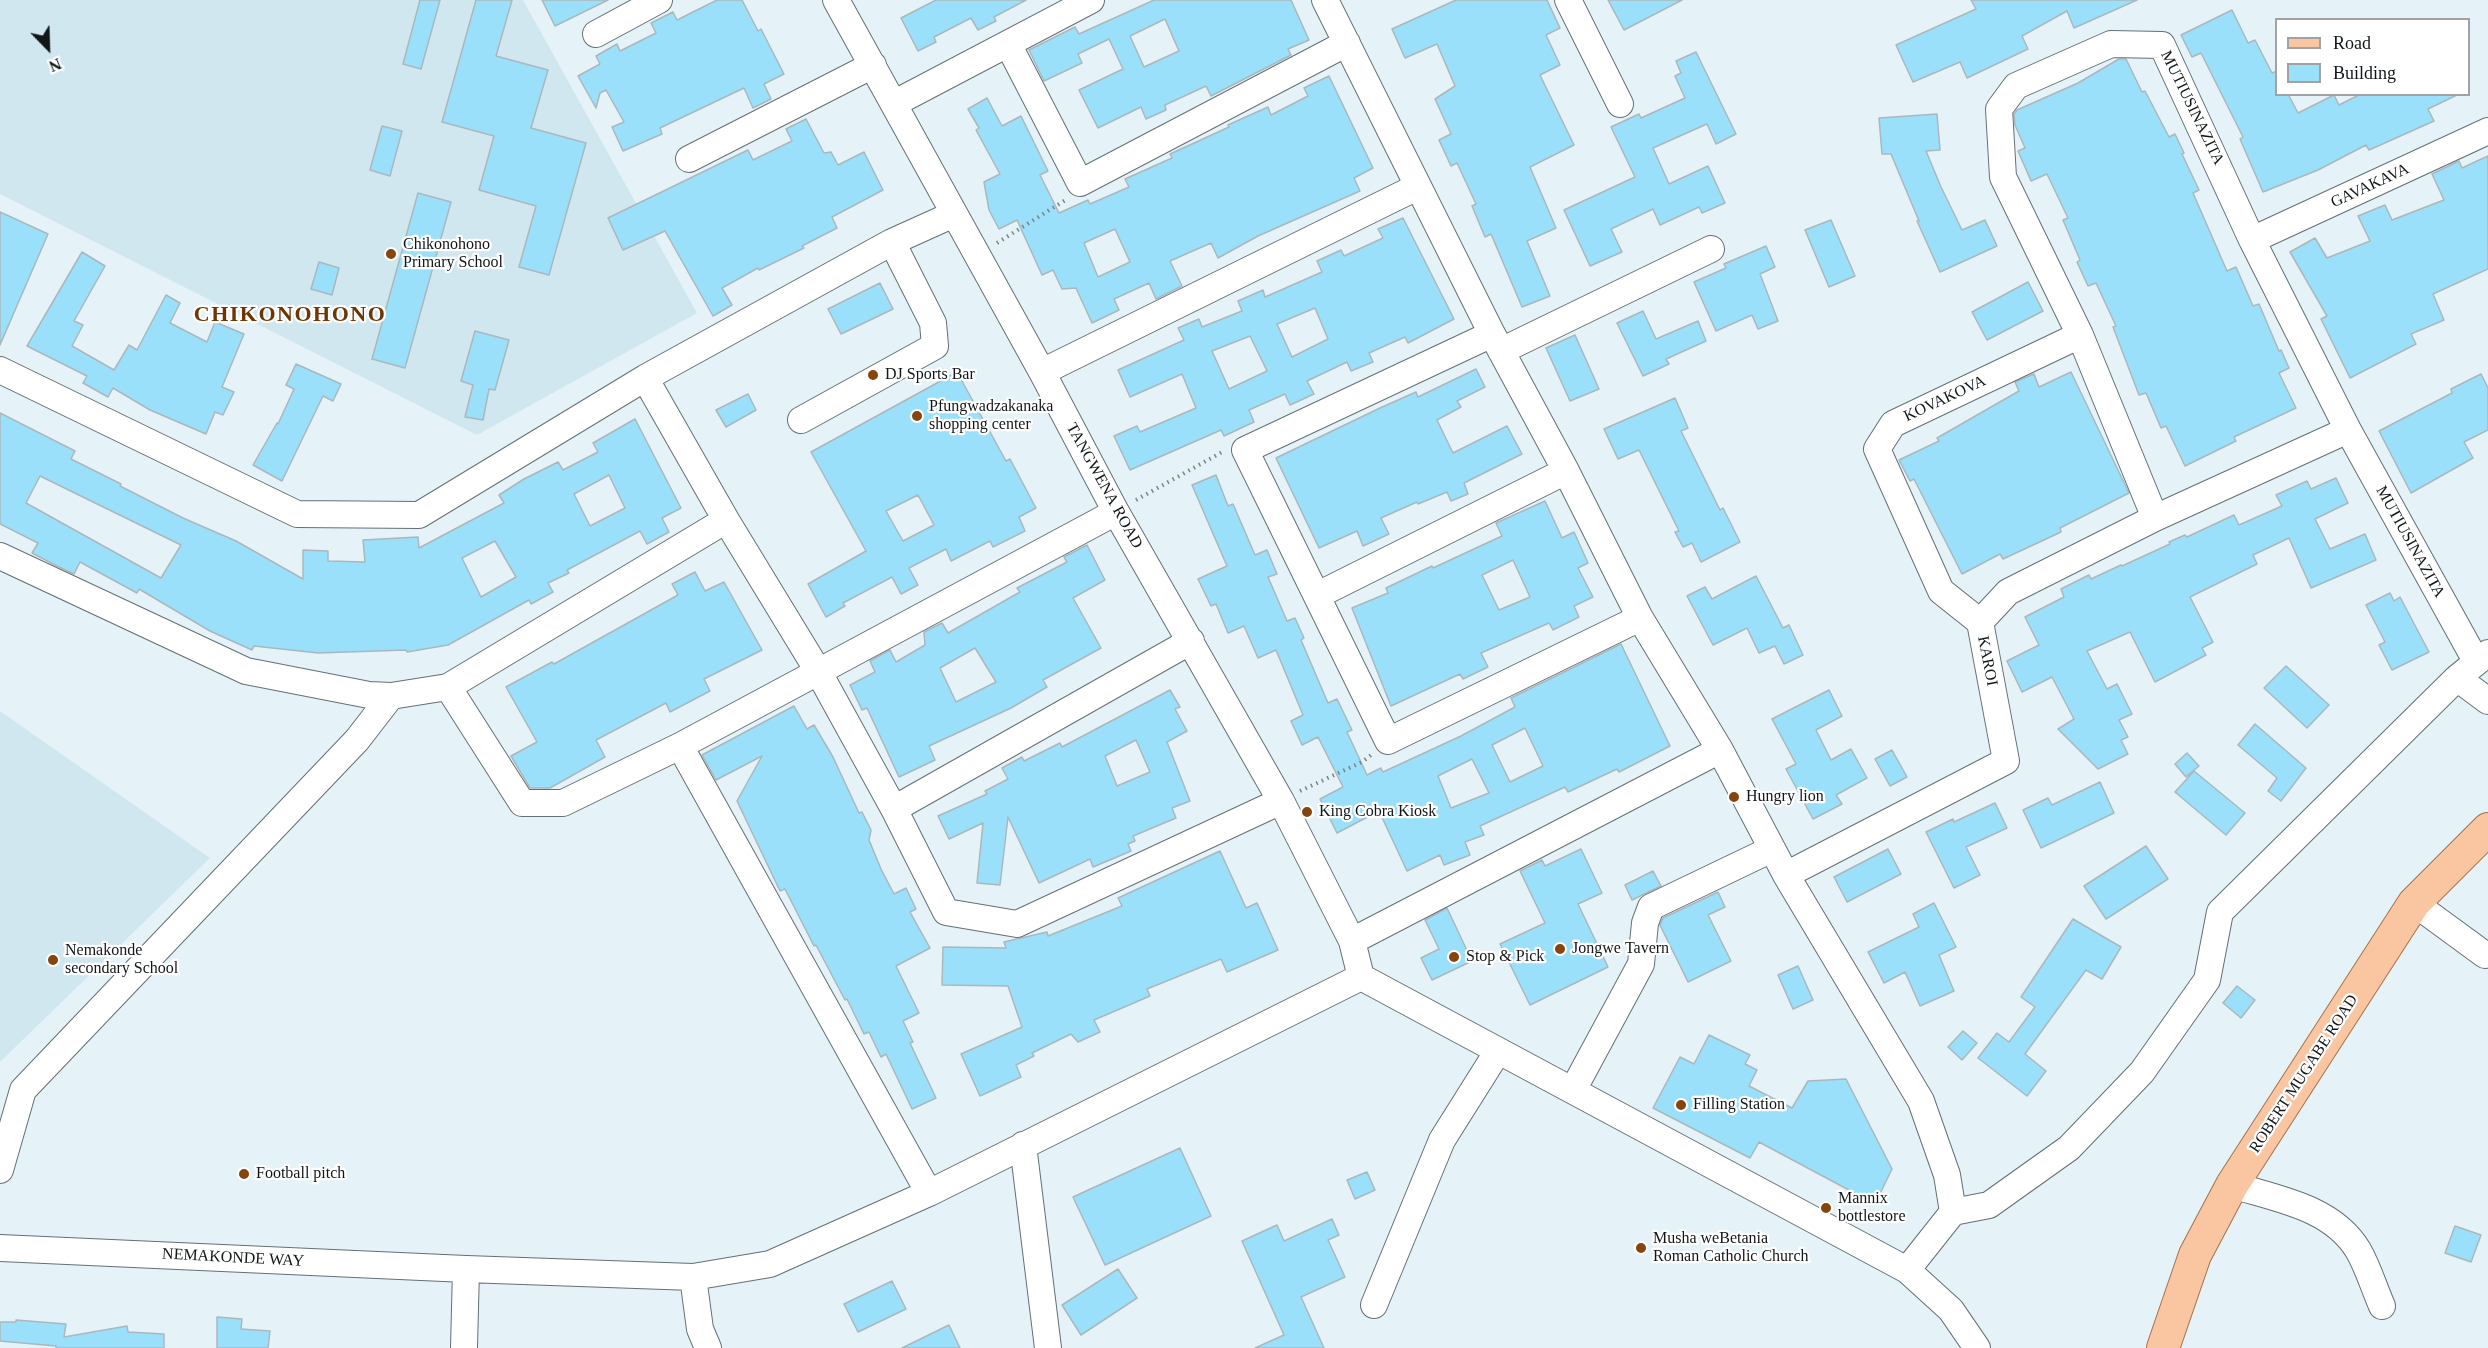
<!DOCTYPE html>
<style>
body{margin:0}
#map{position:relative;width:2488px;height:1348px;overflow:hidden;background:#e5f3f9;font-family:Georgia,serif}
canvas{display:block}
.legend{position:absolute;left:2275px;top:18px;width:195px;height:78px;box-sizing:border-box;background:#fff;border:2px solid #a0a2a3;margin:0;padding:8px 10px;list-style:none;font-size:18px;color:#111618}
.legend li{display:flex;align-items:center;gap:12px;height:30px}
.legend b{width:30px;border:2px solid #a0a2a3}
.north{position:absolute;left:18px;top:18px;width:60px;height:60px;-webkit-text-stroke:4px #fff;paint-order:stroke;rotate:157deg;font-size:16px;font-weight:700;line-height:24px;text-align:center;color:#111618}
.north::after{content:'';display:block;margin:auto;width:21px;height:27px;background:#111618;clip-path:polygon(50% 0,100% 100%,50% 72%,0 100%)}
</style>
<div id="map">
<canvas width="2488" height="1348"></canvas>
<ul class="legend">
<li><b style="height:8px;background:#fac6a2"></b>Road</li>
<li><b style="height:16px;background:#9be0fa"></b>Building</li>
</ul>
<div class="north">N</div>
</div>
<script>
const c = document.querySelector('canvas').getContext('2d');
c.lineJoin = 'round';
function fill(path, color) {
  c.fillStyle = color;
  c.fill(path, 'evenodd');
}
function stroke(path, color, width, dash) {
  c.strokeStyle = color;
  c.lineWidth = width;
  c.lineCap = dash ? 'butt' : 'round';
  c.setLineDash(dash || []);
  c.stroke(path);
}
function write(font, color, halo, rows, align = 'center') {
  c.font = font + ' Georgia,serif';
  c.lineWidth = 4.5;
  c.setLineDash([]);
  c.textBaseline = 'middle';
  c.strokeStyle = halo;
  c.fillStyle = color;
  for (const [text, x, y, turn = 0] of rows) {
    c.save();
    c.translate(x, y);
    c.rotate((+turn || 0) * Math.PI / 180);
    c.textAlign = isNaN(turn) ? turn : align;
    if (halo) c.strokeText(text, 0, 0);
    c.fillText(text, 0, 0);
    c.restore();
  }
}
fill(new Path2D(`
 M0 0H523L697 313 477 435 0 194Z
 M0 711 210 858 0 1062Z`), '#d0e7f0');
const building = new Path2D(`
 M420 0H440L421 69 403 64Z
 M476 0H512L496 56 548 70 531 128 586 143 549 275 519 267 536 206 479 190 494 136 442 122Z
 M542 0H608L555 26Z
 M717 0H742L758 31 761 29 784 74 764 84 771 99 753 108 744 88 660 128 662 134 623 151 612 127 624 122 606 90 600 93 596 108 578 76 600 64 596 56 617 44 620 51 656 33 651 23 673 12 677 20Z
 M936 0H1026L994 17 996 21 978 30 971 18 934 37 936 42 918 51 901 18Z
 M1154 0H1291L1309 40 1288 49 1291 55 1211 96 1206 86 1165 105 1166 110 1146 119 1141 107 1098 128 1079 90 1123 69 1109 39 1078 54 1082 63 1044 81 1029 50 1075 27 1079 34ZM1165 19 1179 51 1144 67 1130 36Z
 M1456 0H1547L1560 28 1546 35 1560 65 1540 75 1574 145 1530 167 1556 228 1527 241 1550 296 1522 307 1491 234 1485 237 1472 206 1476 204 1457 163 1451 166 1439 140 1451 134 1435 99 1455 86 1437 44 1405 58 1392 29Z
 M1608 0H1682L1624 30Z
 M1971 0H2137L2074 28 2067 11 2022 36 2028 49 1967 78 1960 62 1913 82 1896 45 1976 9Z
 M2232 10 2248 43 2255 40 2272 73 2277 71V94H2288L2298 113 2334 95 2339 105 2361 94H2459L2428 109 2434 121 2369 150 2366 145 2318 170 2263 192 2240 139 2243 137 2201 53 2192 57 2181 35Z
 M1696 52 1736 134 1716 144 1707 124 1653 148 1669 184 1708 166 1725 203 1702 213 1699 207 1660 225 1653 209 1611 229 1622 252 1590 266 1564 210 1635 177 1611 127 1639 114 1641 118 1685 98 1675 76 1681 73 1676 61Z
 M2119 59H2126L2142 92 2145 91 2169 137 2175 134 2184 153 2182 154 2199 190 2193 193 2227 271 2236 267 2253 306 2259 304 2279 351 2281 350 2289 368 2279 373 2296 408 2234 437 2236 441 2185 466 2166 426 2161 428 2146 393 2139 395 2113 327 2116 326 2096 283 2088 286 2077 262 2080 260 2063 220 2068 218 2047 174 2031 181 2018 151 2025 148 2015 125 2014 114 2017 110 2078 83Z
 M1329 76 1373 168 1354 178 1360 191 1258 236 1218 258 1211 243 1170 261 1182 286 1156 299 1149 283 1114 299 1119 310 1092 323 1076 288 1062 289 1053 270 1042 275 1017 220 999 229 989 210 984 182 1000 174 976 130 979 128 968 109 987 98 1002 126 1021 116 1048 171 1040 175 1059 213 1088 200 1090 204 1129 187 1125 179 1172 158 1170 154 1229 127 1228 125 1268 107 1271 115 1308 96 1304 88ZM1115 229 1130 262 1098 277 1084 243Z
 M1937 114 1940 150 1926 151 1941 187 1962 230 1985 220 1997 246 1940 272 1917 221H1919L1891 154H1882L1879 118Z
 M806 119 824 153 831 152 838 165 864 152 883 190 832 217 837 228 802 246 804 248 759 270 758 268 722 288 732 305 713 316 665 231 623 250 608 218 748 150 753 160 792 141 786 129Z
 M382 126 402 131 390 176 370 170Z
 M2488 156V269L2433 294 2444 320 2411 334 2416 344 2350 378 2321 319 2327 316 2290 252 2315 238 2327 258 2370 241 2358 216 2385 205 2392 220 2444 200 2432 174 2459 161 2462 168Z
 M418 193 451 202 405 368 372 359Z
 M0 212 48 234 0 345Z
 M1403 218 1454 319 1408 343 1405 337 1369 353 1373 362 1351 371 1347 362 1307 381 1314 394 1290 405 1285 394 1249 410 1254 422 1224 436 1221 430 1130 470 1114 436 1137 426 1140 432 1196 408 1182 374 1130 397 1118 370 1184 340 1178 328 1199 319 1202 327 1242 311 1238 301 1263 290 1265 297 1322 272 1317 261 1341 250 1344 256 1383 238 1378 229ZM1315 308 1328 339 1292 357 1277 324ZM1250 336 1267 371 1229 389 1212 351Z
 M1831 220 1855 276 1829 287 1805 230Z
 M1766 246 1775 267 1760 274 1778 321 1758 329 1752 315 1716 331 1694 282 1726 268 1724 264Z
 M82 252 105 266 74 321 83 325 72 346 114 370 129 345 137 350 166 295 180 303 170 323 207 342 215 322 244 334 222 387 234 392 223 415 215 412 206 434 150 410 113 388 108 397 83 383 87 376 27 346Z
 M319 262 339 268 332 295 311 289Z
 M2028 282 2043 311 1987 340 1972 312Z
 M880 283 893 309 841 334 828 309Z
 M1643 311 1656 339 1698 321 1706 341 1666 359 1669 364 1643 376 1617 323Z
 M475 331 509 340 495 390 489 389 483 420 465 417 473 385 461 381Z
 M1575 335 1599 389 1570 401 1546 348Z
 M296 364 341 384 333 401 323 396 282 481 253 465 277 423 278 424 294 389 286 385Z
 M1476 369 1485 387 1457 401 1461 407 1437 420 1453 453 1507 426 1522 454 1464 483 1468 494 1451 501 1447 492 1418 504 1417 502 1381 518 1389 534 1363 546 1357 531 1319 548 1276 458 1380 408 1416 392 1418 397Z
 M957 372 1006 461 1010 459 1036 508 1019 517 1025 531 993 547 990 541 951 561 946 549 909 568 918 585 901 594 892 577 843 603 845 606 826 617 808 584 866 551 811 452ZM918 495 934 525 903 541 886 511Z
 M2071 372 2129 493 2060 528 2061 532 2003 559 2000 554 1962 574 1914 479 1910 481 1899 460 1939 441 1937 438 2019 391 2015 382 2034 374 2039 387Z
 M2481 374 2488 388V430L2464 442 2473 458 2411 493 2379 431 2452 393 2451 389Z
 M748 394 756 410 726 427 716 410Z
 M1675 398 1688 428 1681 431 1720 510 1723 508 1740 542 1701 562 1692 543 1683 547 1675 532 1679 531 1639 450 1618 459 1604 429Z
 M0 413 75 451 71 459 121 484 120 486 183 518 236 541 303 579V550L328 551V561L365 562 363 540 418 537 419 548 504 503 499 495 524 479 558 462 563 470 598 452 593 443 635 419 681 508 662 518 669 532 647 544 640 531 567 570 569 573 548 583 553 592 531 604 529 600 448 645 407 652 406 650 318 653 254 646 252 650 210 631 139 589 137 593 80 562 74 574 55 565 32 553 38 543 0 524ZM609 475 625 508 590 526 574 494ZM40 476 181 545 161 578 26 503ZM495 541 516 577 481 597 462 558Z
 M1216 475 1228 506 1233 504 1255 555 1267 550 1277 574 1268 577 1287 621 1295 618 1304 638 1301 640 1328 703 1337 699 1352 730 1347 732 1367 775 1381 768 1383 772 1461 736 1515 707 1511 698 1621 644 1670 746 1619 772 1617 769 1568 792 1565 787 1480 826 1484 835 1465 842 1470 855 1444 865 1440 855 1407 871 1379 811 1337 833 1320 799 1343 787 1318 737 1302 745 1291 721 1303 715 1276 650 1258 658 1244 626 1228 633 1216 604 1211 606 1198 579 1227 566 1192 485ZM1525 728 1543 766 1510 782 1492 745ZM1472 759 1489 793 1451 808 1438 776Z
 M2336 478 2348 503 2315 519 2330 549 2365 534 2376 560 2311 588 2289 538 2253 555 2257 564 2190 597 2213 642 2202 648 2206 655 2155 682 2130 632 2087 651 2107 689 2117 684 2132 714 2119 720 2128 737 2121 740 2128 754 2098 769 2058 729 2074 719 2052 677 2022 692 2007 661 2039 645 2025 617 2064 597 2061 589 2089 575 2091 579 2121 565 2122 566 2170 544 2169 542 2185 535 2187 537 2234 515 2239 525 2282 506 2276 495 2307 481 2311 489Z
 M1545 501 1562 538 1574 532 1588 563 1578 568 1593 597 1574 606 1579 617 1553 630 1549 623 1481 653 1488 667 1463 679 1460 674 1391 706 1352 608 1388 593 1386 588 1432 566 1433 568 1502 536 1496 523ZM1513 560 1530 597 1499 610 1482 575Z
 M1087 545 1105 580 1073 598 1101 648 1043 680 1047 687 1011 708 929 746 935 760 899 777 867 708 862 710 850 685 875 672 870 661 890 650 896 662 925 645 924 632 942 623 948 633 1020 592 1017 588 1067 562 1064 557ZM975 648 996 682 956 702 940 668Z
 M695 572 705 591 724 582 762 650 704 679 710 691 670 712 666 703 596 740 605 757 550 788H530L511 756 537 742 506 687 552 662 554 664 678 595 672 584Z
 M1756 576 1783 628 1789 625 1803 655 1784 664 1775 646 1759 653 1747 628 1713 645 1687 596 1705 587 1712 599Z
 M2390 593 2394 601 2400 597 2429 652 2392 670 2379 645 2385 642 2366 605Z
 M2286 666 2329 705 2307 728 2264 688Z
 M1170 690 1180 707 1175 709 1187 731 1167 742 1190 801 1172 808 1176 818 1133 836 1135 841 1128 844 1131 851 1093 867 1090 859 1039 883 1008 817 1000 885 977 883 983 823 949 839 938 816 987 794 985 791 1008 779 1002 768 1022 757 1024 761 1060 743 1062 747ZM1136 740 1150 772 1117 786 1105 756Z
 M1829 690 1842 716 1816 730 1831 760 1851 749 1867 778 1836 795 1842 804 1813 819 1786 769 1796 764 1772 719Z
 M794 706 807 729 814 725 833 757 859 813 862 812 871 830 869 840 881 869 894 894 906 888 916 909 910 912 930 948 896 966 919 1013 903 1021 913 1042 910 1043 936 1098 912 1109 886 1054 881 1057 869 1032 864 1034 847 999 845 1000 816 945 814 946 785 889 780 891 737 801 762 756 716 780 702 755Z
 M2255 724 2306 768 2281 801 2268 791 2277 778 2238 745Z
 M1892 750 1907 777 1890 786 1875 759Z
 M2187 753 2199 766 2186 777 2175 764Z
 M2194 771 2245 813 2226 835 2175 792Z
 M2100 782 2114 813 2041 848 2023 810 2048 798 2052 805Z
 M1995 803 2007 828 1966 847 1980 875 1954 888 1926 832 1953 819 1954 822Z
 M2146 846 2168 879 2106 919 2084 886Z
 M1581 849 1602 893 1578 904 1608 967 1530 1005 1500 944 1545 923 1520 871 1542 860 1545 866Z
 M1888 849 1901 874 1847 902 1834 877Z
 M1220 851 1246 908 1257 903 1278 950 1227 972 1221 959 1147 989 1150 996 1094 1020 1100 1032 1078 1042 1071 1034 1032 1053 1034 1056 1016 1065 1021 1077 980 1096 961 1054 1022 1027 1008 986 942 985 943 947 1006 948 1004 942 1047 932 1048 936 1122 906 1118 898Z
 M1653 871 1661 886 1632 900 1625 885Z
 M1718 892 1725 907 1708 915 1731 961 1688 982 1660 925 1663 918Z
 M1934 903 1956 947 1939 955 1954 991 1920 1006 1905 972 1884 983 1868 952 1919 927 1913 914Z
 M1447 908 1472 961 1432 980 1421 958 1439 949 1425 920Z
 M2073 919 2121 947 2102 979 2086 970 2025 1054 2046 1071 2027 1096 1978 1058 1997 1033 2009 1042 2035 1007 2021 997Z
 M1798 966 1813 1000 1793 1009 1778 975Z
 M2237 986 2255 1000 2241 1018 2223 1003Z
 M1963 1031 1977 1043 1962 1060 1948 1047Z
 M1709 1035 1750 1055 1745 1064 1757 1070 1749 1086 1792 1108 1808 1081 1846 1079 1892 1169 1875 1204 1759 1142 1750 1158 1653 1108 1680 1057 1694 1064Z
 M1180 1148 1211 1216 1105 1265 1073 1197Z
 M1367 1172 1375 1190 1355 1199 1347 1180Z
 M1332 1219 1339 1235 1328 1240 1345 1277 1301 1297 1324 1348H1255L1284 1335 1242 1241 1277 1225 1284 1241Z
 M2455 1226 2481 1235 2471 1262 2445 1253Z
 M1118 1269 1137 1298 1081 1335 1062 1305Z
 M892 1281 906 1309 858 1332 844 1304Z
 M217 1317 242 1319 241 1329 270 1331 268 1348H217Z
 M16 1320 66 1324 64 1337 127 1326 128 1332 164 1334V1348H56V1346L0 1341V1322H16Z
 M949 1325 960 1348H902Z`);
fill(building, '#9be0fa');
stroke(building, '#aab8bd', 1.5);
const minor = new Path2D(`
 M836 0 1042 372 1116 512 1281 801 1352 941 1361 977
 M1325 0 1492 334 1566 471 1640 618 1720 750 1786 875 1921 1101 1947 1175 1953 1212 1907 1270
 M1568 0 1620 104
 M596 34 659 0
 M1008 44 1080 183 1347 43
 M895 103 1091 0
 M689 159 873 65
 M2252 240 2488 131
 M1492 334 1245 450 1388 741 1640 618
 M1501 351 1711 249
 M0 370 297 514 419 515 645 378 892 242 954 214
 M1042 372 1417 187
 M645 378 726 520 818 671 894 809 946 912 1017 924 1281 801
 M801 420 935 346 933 323 892 242
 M2155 518 2080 335 2003 177 1999 109 2016 86 2111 44 2162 45 2252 240 2348 430 2476 661
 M0 556 246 671 369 695 391 696
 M1318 595 1566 471
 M1980 622 1941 591 1877 449 1893 424 2080 335
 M2457 678 2488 701
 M448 687 522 803H563L680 746 1116 512
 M680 746 929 1193
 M894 809 1191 641
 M1786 875 2006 761 1980 622 2008 592 2155 518 2348 430
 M2414 903 2485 955
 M1352 941 1720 750
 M1573 1090 1641 964 1645 923 1651 907 1772 849
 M1023 1145 1048 1348
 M0 1170 23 1090 357 740 391 696 448 687 726 520
 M2232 1185C2277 1199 2332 1207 2358 1250 2368 1267 2374 1288 2382 1306
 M1953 1212 1989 1205 2069 1148 2142 1072 2207 980 2220 912 2457 678 2488 653
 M0 1248 466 1269 693 1277 770 1264 929 1193 1361 977 1907 1270 1951 1310 1977 1348
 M693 1277 700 1329 708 1348
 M1374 1305 1442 1140 1498 1051
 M464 1348 466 1269`);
const major = new Path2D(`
 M2163 1348 2195 1255 2232 1185 2414 903 2488 829`);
stroke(minor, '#647075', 28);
stroke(major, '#a67049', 34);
stroke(new Path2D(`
 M997 243 1067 199
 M1136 500 1224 451
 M1300 791 1362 762 1371 755`), '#7b8488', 4, [1.5, 4.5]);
stroke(minor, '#fff', 26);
stroke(major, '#fac6a2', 32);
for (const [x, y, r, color] of [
 [391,254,6,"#85450d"],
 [873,375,6,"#85450d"],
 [917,416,6,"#85450d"],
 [1734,797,6,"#85450d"],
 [1307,812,6,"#85450d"],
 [1560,949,6,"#85450d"],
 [1454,957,6,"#85450d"],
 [53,960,6,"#85450d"],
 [1681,1105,6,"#85450d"],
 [244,1174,6,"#85450d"],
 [1826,1208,6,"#85450d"],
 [1641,1248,6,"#85450d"]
]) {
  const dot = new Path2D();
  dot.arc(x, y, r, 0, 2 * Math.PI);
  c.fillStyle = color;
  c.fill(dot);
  stroke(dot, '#fff', 2);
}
write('16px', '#111618', '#fff', [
 ["MUTIUSINAZITA",2192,108,64],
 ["GAVAKAVA",2370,186,-25],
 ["KOVAKOVA",1945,399,-25],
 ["TANGWENA ROAD",1104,486,61],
 ["MUTIUSINAZITA",2410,542,61],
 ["KAROI",1987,661,79],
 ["ROBERT MUGABE ROAD",2304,1074,-57],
 ["NEMAKONDE WAY",233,1258,3]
]);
write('16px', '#111618', '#fff', [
 ["Chikonohono",403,245],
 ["Primary School",403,263],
 ["DJ Sports Bar",885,375],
 ["Pfungwadzakanaka",929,407],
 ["shopping center",929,425],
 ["Hungry lion",1746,797],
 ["King Cobra Kiosk",1319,812],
 ["Jongwe Tavern",1572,949],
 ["Nemakonde",65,951],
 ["secondary School",65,969],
 ["Stop & Pick",1466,957],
 ["Filling Station",1693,1105],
 ["Football pitch",256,1174],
 ["Mannix",1838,1199],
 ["bottlestore",1838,1217],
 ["Musha weBetania",1653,1239],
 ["Roman Catholic Church",1653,1257]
], 'left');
c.letterSpacing = '1.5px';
write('bold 22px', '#6e3500', '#fff', [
 ["CHIKONOHONO",290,315]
]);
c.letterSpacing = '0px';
</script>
